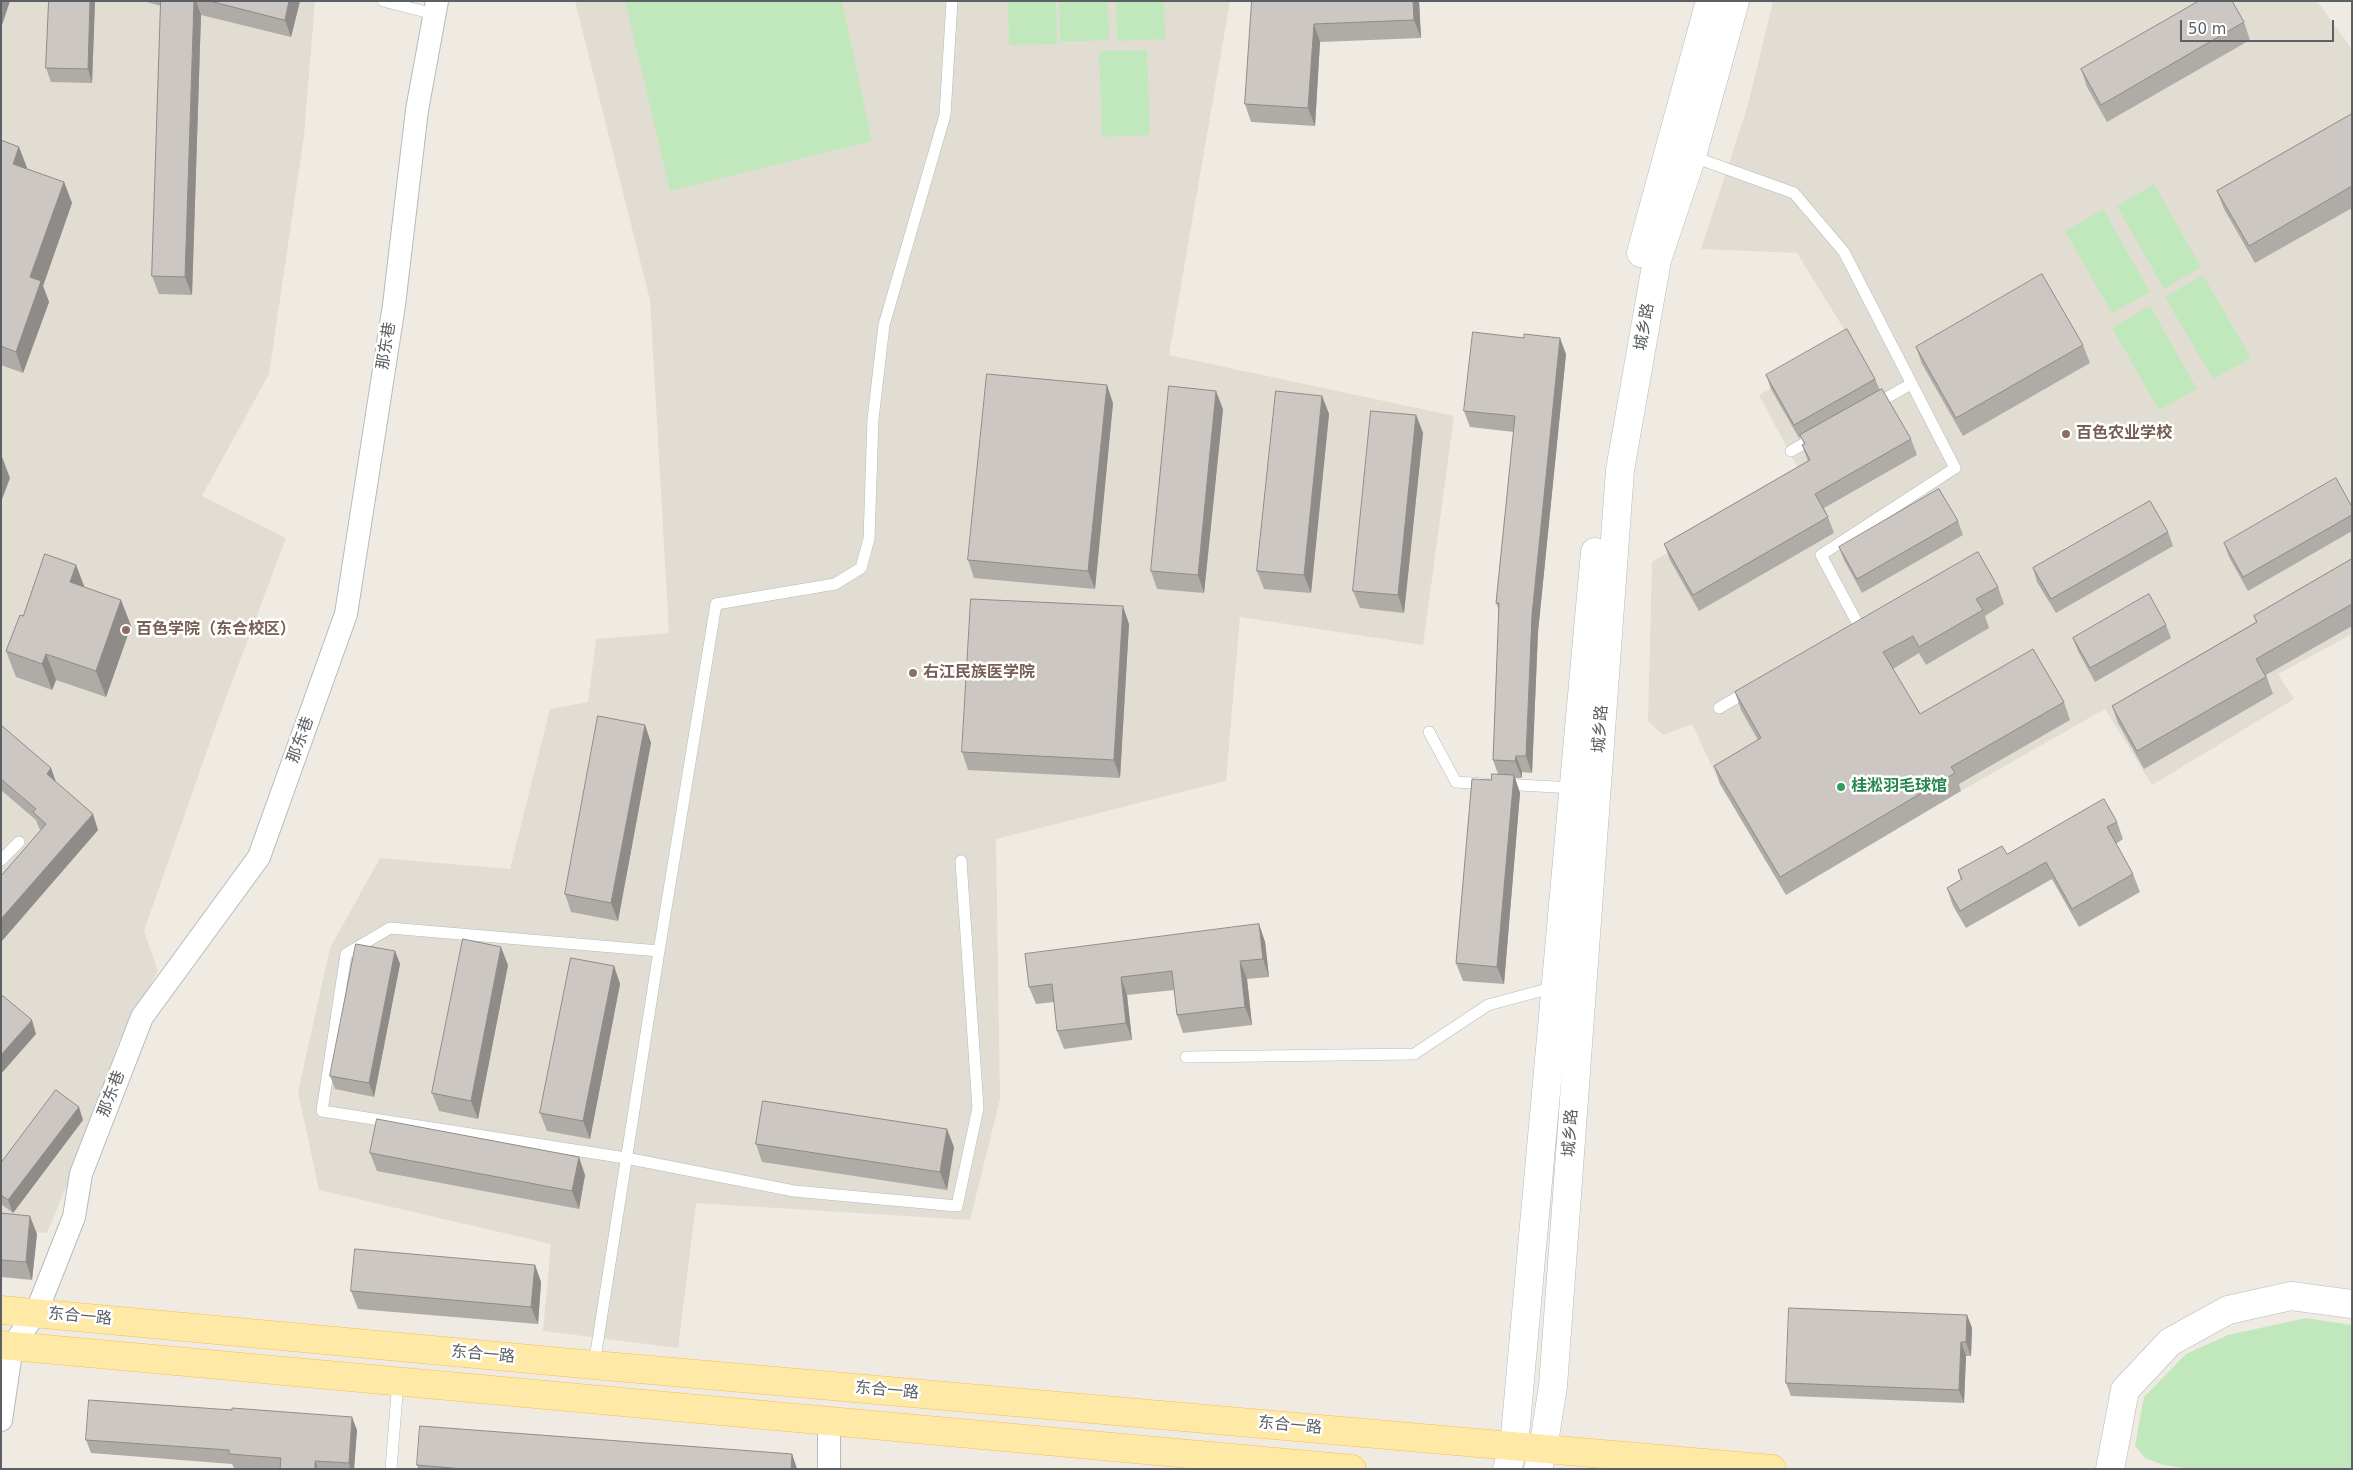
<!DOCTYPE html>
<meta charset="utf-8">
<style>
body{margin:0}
#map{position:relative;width:2353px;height:1470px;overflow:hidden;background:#efebe3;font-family:"DejaVu Sans",sans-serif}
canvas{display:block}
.frame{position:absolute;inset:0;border:2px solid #5b6064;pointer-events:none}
.scale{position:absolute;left:2180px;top:20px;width:154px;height:22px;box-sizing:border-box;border:2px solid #5b6064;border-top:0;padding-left:6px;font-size:15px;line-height:18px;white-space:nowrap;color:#5b6064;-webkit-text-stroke:4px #fff;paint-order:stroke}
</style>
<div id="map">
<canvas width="2353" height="1470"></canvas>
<div class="frame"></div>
<div class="scale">50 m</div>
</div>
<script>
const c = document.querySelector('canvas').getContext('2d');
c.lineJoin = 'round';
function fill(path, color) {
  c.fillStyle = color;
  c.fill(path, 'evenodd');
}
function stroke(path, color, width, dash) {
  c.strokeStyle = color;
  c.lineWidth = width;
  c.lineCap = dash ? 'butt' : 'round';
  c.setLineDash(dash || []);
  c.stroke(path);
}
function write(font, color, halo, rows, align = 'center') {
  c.font = font + ' "DejaVu Sans","Noto Sans SC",sans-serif';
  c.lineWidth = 5;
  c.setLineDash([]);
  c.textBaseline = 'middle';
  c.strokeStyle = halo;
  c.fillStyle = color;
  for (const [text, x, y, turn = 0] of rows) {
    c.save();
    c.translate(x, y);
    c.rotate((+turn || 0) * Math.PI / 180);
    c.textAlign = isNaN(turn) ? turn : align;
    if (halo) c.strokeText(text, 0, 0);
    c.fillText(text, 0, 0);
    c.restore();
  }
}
fill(new Path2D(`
 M1 1H315L304 136 269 374 202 496 286 538 217 722 144 931 158 971 118 1043 86 1139 47 1233 1 1230Z
 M575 1H1230L1169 355 1454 416 1423 645 1240 617 1226 781 996 839 1000 1099 970 1220 696 1203 678 1348 543 1331 551 1244 319 1190 298 1092 330 948 380 858 510 869 550 709 588 702 596 639 669 633 650 300Z
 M1773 1H2317L2352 49V634L2278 674 2294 699 2152 785 2105 709 1961 791 1895 680 1720 784 1692 724 1663 735 1648 721 1652 562 1801 474 1759 395 1852 342 1797 253 1701 249 1748 105Z`), '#e1ddd3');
fill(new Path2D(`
 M625 1H842L872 141 670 191Z
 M1008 1H1056L1057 44 1009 45Z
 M1059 1H1108L1109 40 1060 42Z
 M1116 1H1164L1165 39 1117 41Z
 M1147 50 1150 135 1102 137 1099 51Z
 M2154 184 2201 267 2164 289 2117 206Z
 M2103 209 2150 292 2112 313 2065 231Z
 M2203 275 2251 358 2213 379 2165 297Z
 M2150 306 2197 389 2159 410 2112 328Z
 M2306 1318 2352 1325V1469H2191L2163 1465 2145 1458 2135 1446 2144 1397 2186 1354 2228 1335Z`), '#c1e8bd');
const service = new Path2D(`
 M383 1 434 14
 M1691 156 1794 193 1844 252 1955 468 1821 555 1860 628 1854 631
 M1874 405 1911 384
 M1791 451 1816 437
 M1719 708 1748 691
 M1429 732 1456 782 1486 784
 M1502 784 1573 788
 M1 860 19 842
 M659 951 716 604 835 584 861 568 869 539 873 419 884 325 945 115 952 1
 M1186 1057 1414 1054 1488 1005 1555 987
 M594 1365 659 951 390 928 346 954 322 1111 626 1158 794 1191 957 1206 978 1108 961 861
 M391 1469 398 1381`);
const minor = new Path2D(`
 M1 1420 12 1346 36 1313 74 1217 81 1174 142 1017 259 857 346 614 394 305 417 110 437 1
 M829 1421V1469`);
const secondary = new Path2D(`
 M1641 253 1710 1
 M1507 1469 1514 1446 1595 552
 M1538 1469 1543 1449 1553 1386 1620 470 1657 260 1692 156 1735 1
 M2110 1469 2125 1390 2170 1342 2228 1310 2291 1296 2352 1304`);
const primary = new Path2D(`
 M1 1310 594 1365 1772 1469
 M1 1345 1352 1469`);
stroke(service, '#b5babe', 12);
stroke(minor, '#b5babe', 24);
stroke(secondary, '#b4b9be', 29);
stroke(primary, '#fabc50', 29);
stroke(service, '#fff', 11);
stroke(minor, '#fff', 22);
stroke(secondary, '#fff', 28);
stroke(primary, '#ffe9a7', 28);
fill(new Path2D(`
 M49 1H95L92 83 51 82 46 68Z
 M143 1H300L291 37 201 15 192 295 159 294 152 276 161 6Z
 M1252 1H1419L1421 38 1320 42 1315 126 1251 122 1245 104Z
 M2244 22 2250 40 2107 122 2087 87 2081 69Z
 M2352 114V208L2255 263 2224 209 2217 191Z
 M1 140 19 147 27 168 26 169 64 182 72 203 43 286 49 302 23 373 1 365Z
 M2083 345 2090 363 1963 436 1922 364 1916 347Z
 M1566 354 1538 632 1532 773 1522 772V778H1515L1520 793 1504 984 1463 981 1456 963 1491 780 1498 774 1493 760 1499 610 1496 603 1514 432 1470 427 1464 411Z
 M1766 375 1875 379 1880 390 1911 439 1917 455 1824 508 1828 517 1834 533 1699 611 1670 560 1664 544 1808 461 1802 445 1804 444 1801 437 1799 438 1771 389Z
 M1322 396 1329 414 1311 593 1264 589 1257 571Z
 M1113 403 1095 589 974 578 968 560Z
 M1223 409 1204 593 1157 589 1151 571Z
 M1416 415 1423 433 1404 613 1360 608 1353 591Z
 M2352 507V531L2248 591 2229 557 2224 543Z
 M1958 521 1963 535 1862 593 1844 560 1839 547Z
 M2168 532 2173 546 2056 613 2037 582 2033 568Z
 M2352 559V626L2266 675 2273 694 2144 769 2118 723 2112 706 2256 622 2254 616Z
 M76 565 84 587 121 600 131 626 106 697 56 680 52 690 16 677 6 651 23 616Z
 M1998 587 2004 604 1985 616 1989 628 1926 665 1919 653 1893 669 1920 714 2064 702 2070 720 1959 784 1961 791 1786 895 1720 784 1714 766 1758 740 1741 710 1735 692Z
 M1129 624 1120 778 968 770 962 752Z
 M2166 625 2171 638 2095 682 2078 651 2073 638Z
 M1 725 51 768 56 783 98 830 1 942V876L41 830 39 828 36 820 1 790Z
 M645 725 651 743 618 921 571 912 565 894Z
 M2117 822 2123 839 2116 844 2133 874 2140 892 2079 927 2052 879 1966 928 1953 906 1947 888 1961 880 1958 870 2007 854Z
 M1259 924 1265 942 1269 977 1247 979 1252 1025 1183 1033 1177 1015 1174 990 1127 995 1132 1040 1064 1049 1057 1031 1054 1002 1036 1004 1029 987Z
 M395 951 400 964 374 1097 335 1089 330 1076Z
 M508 965 478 1119 439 1111 432 1093Z
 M614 966 620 984 590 1139 547 1131 540 1113Z
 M83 1120 13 1213 1 1204V1163Z
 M756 1144 954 1147 947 1190 762 1162Z
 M370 1153 585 1175 579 1209 377 1171Z
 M1 1213 37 1234 32 1280 1 1277Z
 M535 1265 541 1282 538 1324 358 1309 351 1291Z
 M1967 1315 1972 1328 1971 1356H1966L1964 1403 1791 1396 1786 1383Z
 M357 1430 354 1469H244L234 1468 232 1464 91 1453 86 1440Z
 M792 1454 797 1469H418L417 1465Z`), '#afaba7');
fill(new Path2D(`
 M1 1H10L1 28Z
 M90 1H95L92 83 88 69Z
 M194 1H196L201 15 192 295 185 277Z
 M289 1H300L291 37 285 20Z
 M1413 1H1419L1421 38 1414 20Z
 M1314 24 1320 42 1315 126 1308 108Z
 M19 147 27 168 21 185 13 164Z
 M64 182 72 203 43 286 49 302 23 373 16 352 30 277Z
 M1560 338 1566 354 1538 632 1532 773 1526 756 1532 615Z
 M1107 385 1113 403 1095 589 1088 571Z
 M1216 391 1223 409 1204 593 1198 575Z
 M1322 396 1329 414 1311 593 1304 575Z
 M1416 415 1423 433 1404 613 1398 595Z
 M1 454 10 478 1 502Z
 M76 565 86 591 70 582Z
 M121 600 131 626 106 697 96 671Z
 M1123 606 1129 624 1120 778 1114 760Z
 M46 654 56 680 52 690 42 664Z
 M645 725 651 743 618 921 611 903Z
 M1516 756 1522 772V778L1515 761Z
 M51 768 57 785 47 774Z
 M1514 775 1520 793 1504 984 1497 967Z
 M93 814 98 830 1 942V919Z
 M1259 924 1265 942 1269 977 1263 959Z
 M501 947 508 965 478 1119 471 1101Z
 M395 951 400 964 374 1097 369 1083Z
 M1240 961 1247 979 1252 1025 1245 1007Z
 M614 966 620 984 590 1139 583 1121Z
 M1121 977 1127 995 1132 1040 1126 1023Z
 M32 1020 36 1034 1 1074V1055Z
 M79 1107 83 1120 13 1213 8 1200Z
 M947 1129 954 1147 947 1190 940 1172Z
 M579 1157 585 1175 579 1209 572 1191Z
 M30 1216 37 1234 32 1280 26 1262Z
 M535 1265 541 1282 538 1324 531 1307Z
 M1967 1315 1972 1328 1971 1356 1966 1342Z
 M1961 1342 1966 1356 1964 1403 1959 1390Z
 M352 1417 357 1430 354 1469H350L349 1463Z
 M792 1454 797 1469H791Z
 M315 1461 318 1469H315Z`), '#8f8b88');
const building = new Path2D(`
 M49 1H90L88 69 46 68Z
 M161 1H194L185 277 152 276Z
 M210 1H289L285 20Z
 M1252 1H1413L1414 20 1314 24 1308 108 1245 104Z
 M2199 1H2232L2244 22 2101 105 2081 69Z
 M2352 114V186L2249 246 2217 191Z
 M1 140 19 147 13 164 64 182 30 277 41 281 16 352 1 346Z
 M2042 274 2083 345 1956 418 1916 347Z
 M1847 329 1875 379 1794 425 1766 375Z
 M1473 332 1524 338V334L1560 338 1532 615 1526 756H1516L1515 761 1493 760 1499 603H1496L1515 416 1464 411Z
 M987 374 1107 385 1088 571 968 560Z
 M1169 386 1216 391 1198 575 1151 571Z
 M1882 389 1911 439 1815 494 1828 517 1693 595 1664 544 1810 460 1802 445 1805 444 1800 435Z
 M1276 391 1322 396 1304 575 1257 571Z
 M1371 411 1416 415 1398 595 1353 591Z
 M2336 478 2352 507V515L2243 577 2224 543Z
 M1939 489 1958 521 1857 579 1839 547Z
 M2150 501 2168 532 2051 599 2033 568Z
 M1978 552 1998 587 1976 599 1983 610 1919 647 1913 636 1883 652 1920 714 2033 649 2064 702 1951 767 1955 773 1780 877 1714 766 1761 738 1735 692Z
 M45 554 76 565 70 582 121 600 96 671 46 654 42 664 6 651 20 615 23 616Z
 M2352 559V604L2256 659 2266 677 2137 751 2112 706 2257 622 2254 616Z
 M2149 594 2166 625 2090 668 2073 638Z
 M971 599 1123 606 1114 760 962 752Z
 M598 716 645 725 611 903 565 894Z
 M1 725 51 768 47 774 93 814 1 919V876L46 824 33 812 36 809 1 779Z
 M1492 774 1514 775 1497 967 1456 963 1472 779 1491 780Z
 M2104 799 2117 822 2107 827 2133 874 2072 909 2046 862 1960 911 1947 888 1962 879 1958 870 2002 846 2007 854Z
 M1259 924 1263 959 1240 961 1245 1007 1177 1015 1172 971 1121 977 1126 1023 1057 1031 1052 984 1029 987 1025 954Z
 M463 939 501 947 471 1101 432 1093Z
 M356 944 395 951 369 1083 330 1076Z
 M571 958 614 966 583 1121 540 1113Z
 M3 996 32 1020 1 1055V999Z
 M56 1090 79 1107 8 1200 1 1195V1163Z
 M763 1101 947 1129 940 1172 756 1144Z
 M377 1119 579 1157 572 1191 370 1153Z
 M1 1213 30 1216 26 1262 1 1260Z
 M355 1249 535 1265 531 1307 351 1291Z
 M1789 1308 1967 1315 1966 1342H1961L1959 1390 1786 1383Z
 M89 1400 232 1410V1408L352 1417 349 1463 315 1461V1469H280L281 1458 229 1454V1450L86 1440Z
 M420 1426 792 1454 791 1469H463L417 1465Z`);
fill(building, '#ccc7c2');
stroke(building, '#8f8b88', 1);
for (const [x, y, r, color] of [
 [2066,434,5,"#8d6e63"],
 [126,630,5,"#8d6e63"],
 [913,673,5,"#8d6e63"],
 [1841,787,5,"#2e9e5b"]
]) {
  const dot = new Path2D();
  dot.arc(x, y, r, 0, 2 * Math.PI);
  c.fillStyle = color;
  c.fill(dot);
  stroke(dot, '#fff', 2);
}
write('16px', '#5b6064', '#fff', [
 ["城乡路",1645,327,-80],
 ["那东巷",387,346,-81],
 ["城乡路",1601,729,-86],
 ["那东巷",301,740,-70],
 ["那东巷",112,1094,-69],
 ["城乡路",1571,1133,-86],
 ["东合一路",80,1317,5],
 ["东合一路",483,1355,5],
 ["东合一路",887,1391,5],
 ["东合一路",1290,1426,5]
]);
write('bold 16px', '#785e54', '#fff', [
 ["百色农业学校",2076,434],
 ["百色学院（东合校区）",136,630],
 ["右江民族医学院",923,673]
], 'left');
write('bold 16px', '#27864d', '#fff', [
 ["桂淞羽毛球馆",1851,787]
], 'left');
</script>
